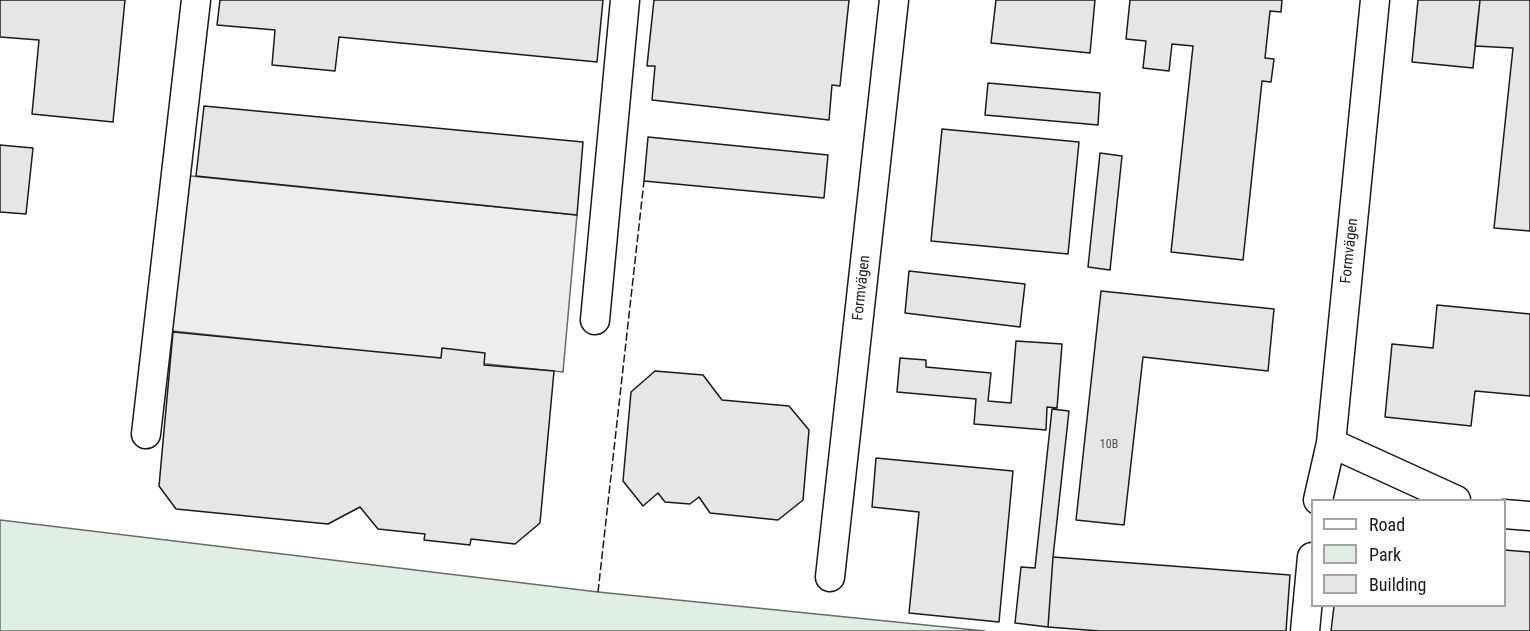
<!DOCTYPE html>
<meta charset="utf-8">
<style>
body{margin:0}
#map{position:relative;width:1530px;height:631px;overflow:hidden;background:#fff;font-family:"Roboto Condensed",sans-serif}
canvas{display:block}
.legend{position:absolute;left:1311px;top:499px;width:195px;height:108px;box-sizing:border-box;background:#fff;border:2px solid #a3a3a3;margin:0;padding:8px 10px;list-style:none;font-size:18px;color:#1a1a1a}
.legend li{display:flex;align-items:center;gap:12px;height:30px}
.legend b{width:30px;border:2px solid #a3a3a3}
</style>
<div id="map">
<canvas width="1530" height="631"></canvas>
<ul class="legend">
<li><b style="height:8px;background:#fff"></b>Road</li>
<li><b style="height:16px;background:#e0efe3"></b>Park</li>
<li><b style="height:16px;background:#e6e6e6"></b>Building</li>
</ul>
</div>
<script>
const c = document.querySelector('canvas').getContext('2d');
c.lineJoin = 'round';
function fill(path, color) {
  c.fillStyle = color;
  c.fill(path, 'evenodd');
}
function stroke(path, color, width, dash) {
  c.strokeStyle = color;
  c.lineWidth = width;
  c.lineCap = dash ? 'butt' : 'round';
  c.setLineDash(dash || []);
  c.stroke(path);
}
function write(font, color, halo, rows, align = 'center') {
  c.font = font + ' "Roboto Condensed",sans-serif';
  c.lineWidth = 4.5;
  c.setLineDash([]);
  c.textBaseline = 'middle';
  c.strokeStyle = halo;
  c.fillStyle = color;
  for (const [text, x, y, turn = 0] of rows) {
    c.save();
    c.translate(x, y);
    c.rotate((+turn || 0) * Math.PI / 180);
    c.textAlign = isNaN(turn) ? turn : align;
    if (halo) c.strokeText(text, 0, 0);
    c.fillText(text, 0, 0);
    c.restore();
  }
}
const green = new Path2D(`
 M0 520 598 592 985 631H0Z`);
fill(green, '#e0efe3');
stroke(green, '#6a6a6a', 1.5);
const parking = new Path2D(`
 M181 175 577 215 563 372 163 330Z`);
fill(parking, '#ededed');
stroke(parking, '#6a6a6a', 1.5);
const building = new Path2D(`
 M0 0H125L113 122 32 114 39 40 0 37Z
 M220 0H603L597 62 339 37 335 71 272 65 275 30 217 25Z
 M654 0H849L840 86 832 85 829 120 652 100 655 66H647Z
 M996 0H1095L1090 53 991 43Z
 M1130 0H1282L1281 12 1270 11 1265 58 1274 59 1271 82 1262 81 1243 260 1171 252 1193 46 1172 44 1169 71 1143 68 1146 41 1126 39Z
 M1418 0H1480L1473 68 1412 62Z
 M1480 0H1530V231L1494 228 1513 48 1475 46Z
 M988 83 1100 93 1098 125 985 115Z
 M204 106 583 142 577 215 196 176Z
 M942 129 1079 142 1068 254 931 241Z
 M648 137 828 155 824 198 644 181Z
 M0 145 33 148 26 214 0 212Z
 M1100 153 1122 156 1110 270 1088 267Z
 M909 271 1025 284 1020 327 905 313Z
 M1101 291 1274 309 1268 371 1143 357 1124 525 1076 520Z
 M1437 305 1530 314V396L1475 391 1471 426 1385 417 1392 344 1433 348Z
 M173 332 441 358 442 348 485 353 484 365 554 371 540 523 515 544 471 539 470 545 424 540 425 534 378 529 360 507 328 524 176 509 159 486Z
 M1016 341 1062 344 1057 408 1047 407 1046 430 974 424 976 399 897 392 900 358 926 360V367L991 373 988 401 1011 403Z
 M655 371 703 375 722 400 789 406 809 430 803 500 778 520 710 513 699 497 690 504 665 502 658 493 643 506 623 481 631 392Z
 M1052 409 1069 411 1053 557 1048 627 1015 623 1021 567 1035 568Z
 M876 458 1013 471 999 622 909 613 919 512 872 507Z
 M1504 550 1530 552V631H1331L1334 606H1504Z
 M1053 557 1290 575 1286 631H1099L1048 627Z`);
fill(building, '#e6e6e6');
stroke(building, '#1a1a1a', 1.5);
const minor = new Path2D(`
 M595 320 625 0
 M146 434 196 0
 M1331 443 1456 500
 M1318 500 1331 443 1375 0
 M1504 514 1530 516
 M830 577 894 0
 M1305 631 1312 557`);
stroke(minor, '#1a1a1a', 31);
stroke(minor, '#fff', 28);
stroke(new Path2D(`
 M598 592 644 181`), '#1a1a1a', 1.5, [8, 3]);
write('12px', '#4d4d4d', null, [
 ["10B",1109,445]
]);
write('15px', '#1a1a1a', '#fff', [
 ["Formvägen",1350,251,-84],
 ["Formvägen",862,288,-84]
]);
</script>
